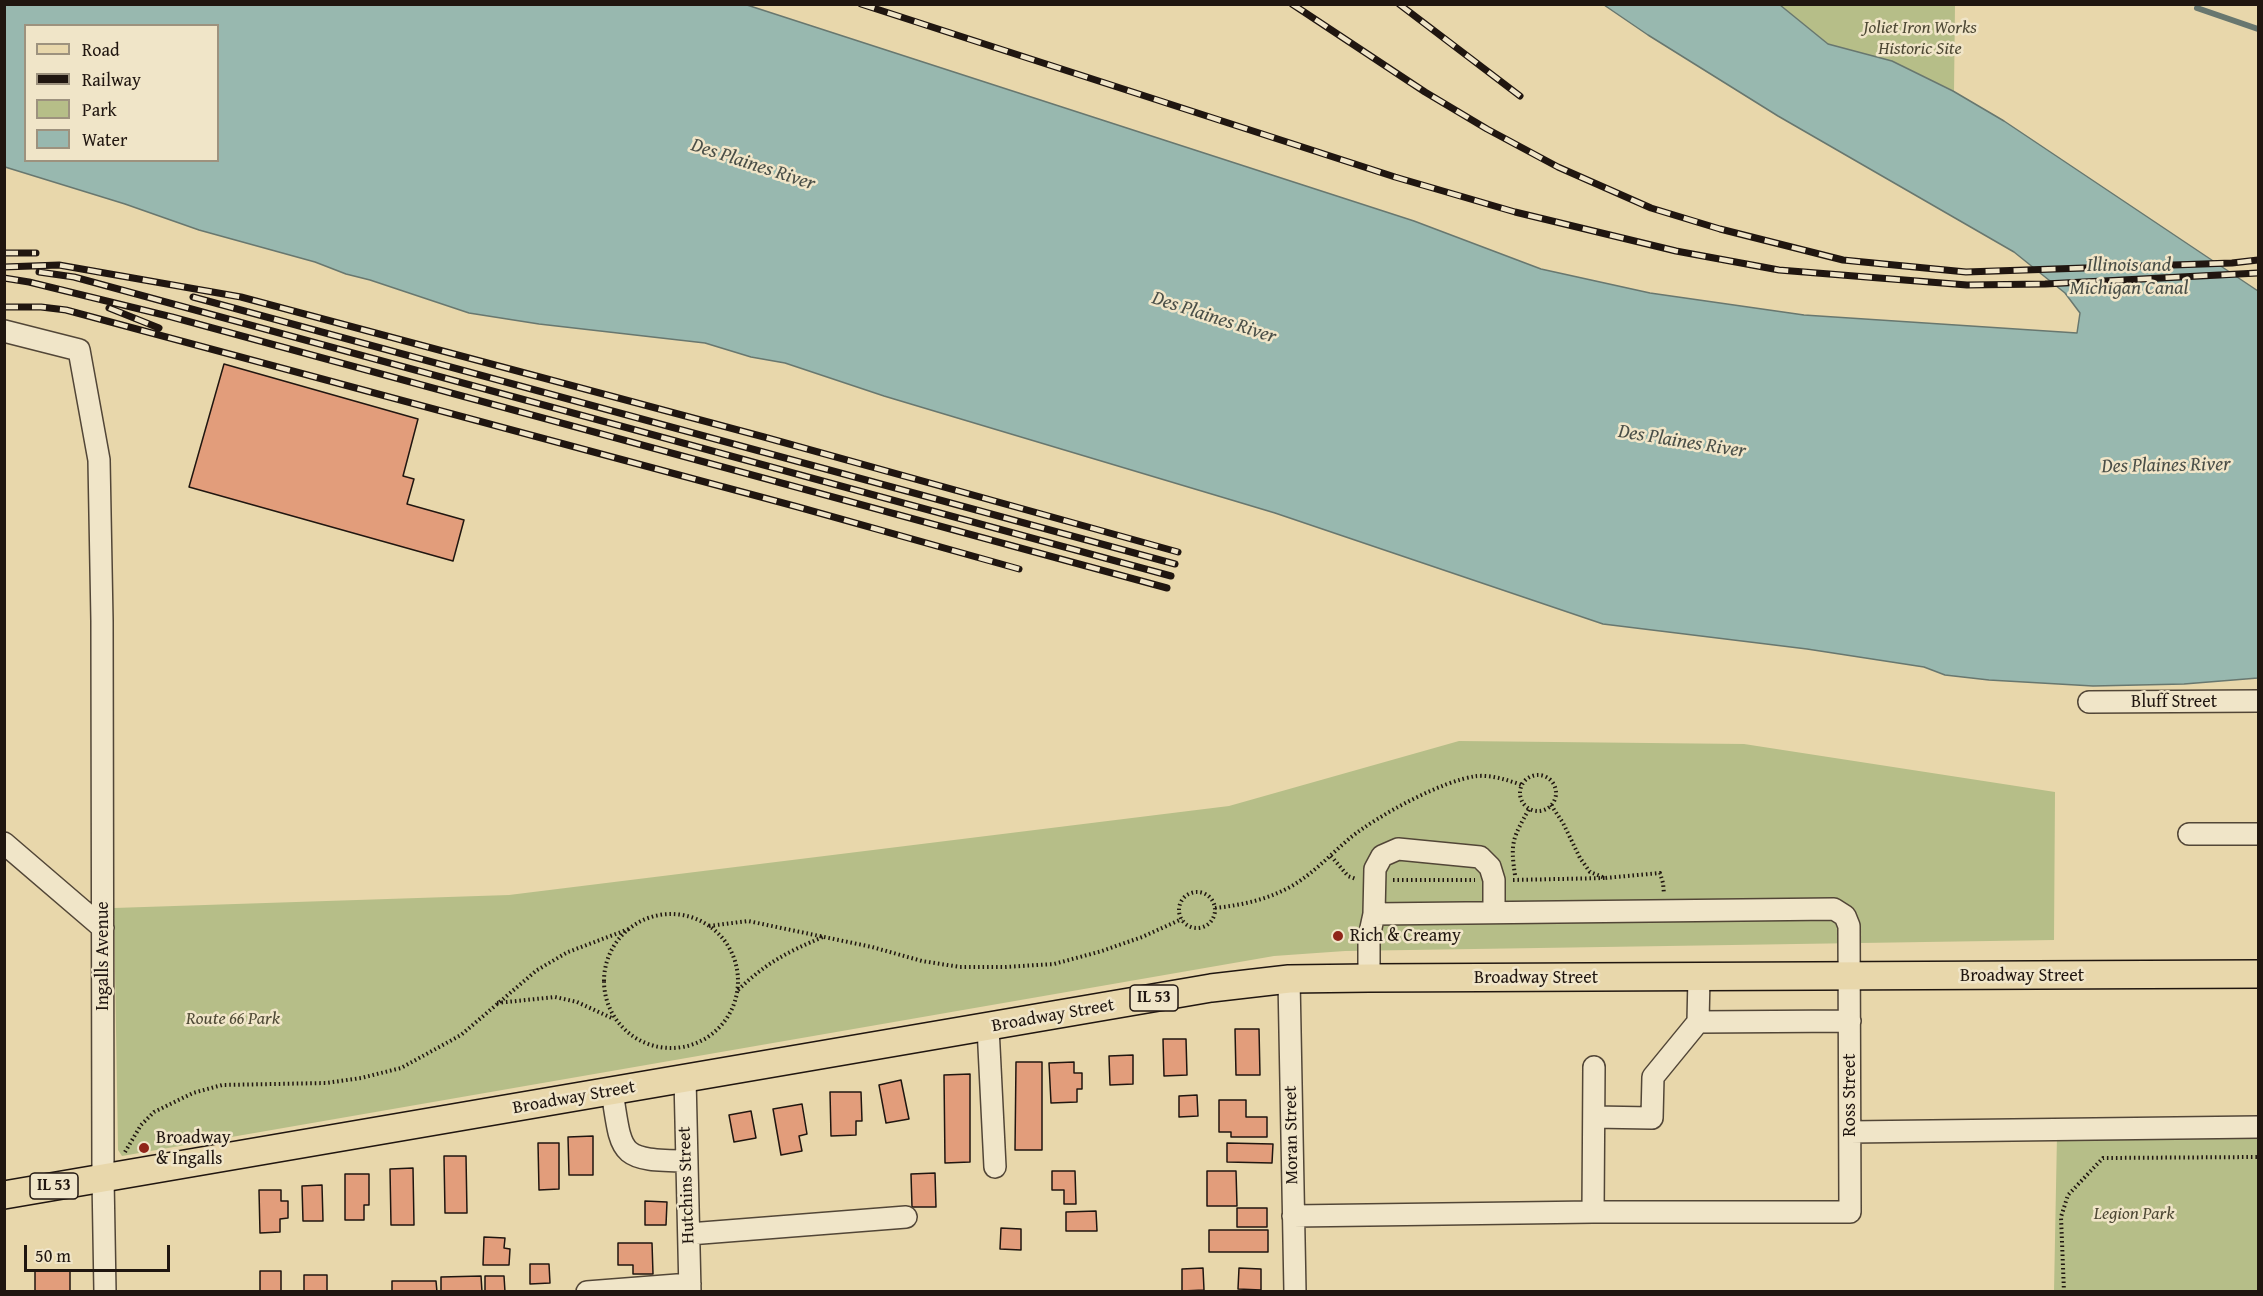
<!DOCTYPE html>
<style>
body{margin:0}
#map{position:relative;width:2263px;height:1296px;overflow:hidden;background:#e8d7ab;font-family:"Gentium Book Plus",serif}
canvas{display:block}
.frame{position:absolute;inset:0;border:6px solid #201610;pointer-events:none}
.legend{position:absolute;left:24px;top:24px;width:195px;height:138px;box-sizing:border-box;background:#f0e5c8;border:2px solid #9d927e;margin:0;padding:8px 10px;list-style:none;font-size:18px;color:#201610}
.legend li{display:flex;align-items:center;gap:12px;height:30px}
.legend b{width:30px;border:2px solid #9d927e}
.scale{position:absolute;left:24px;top:1245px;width:146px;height:27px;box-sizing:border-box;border:3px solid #201610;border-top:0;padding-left:8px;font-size:18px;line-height:21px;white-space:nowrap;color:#201610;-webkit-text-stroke:4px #f0e5c8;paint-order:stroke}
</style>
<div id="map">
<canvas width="2263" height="1296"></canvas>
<div class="frame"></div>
<ul class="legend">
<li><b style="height:8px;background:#e8d7ab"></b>Road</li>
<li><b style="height:8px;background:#201610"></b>Railway</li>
<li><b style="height:16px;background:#b6be88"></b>Park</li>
<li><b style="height:16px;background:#98b8af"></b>Water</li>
</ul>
<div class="scale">50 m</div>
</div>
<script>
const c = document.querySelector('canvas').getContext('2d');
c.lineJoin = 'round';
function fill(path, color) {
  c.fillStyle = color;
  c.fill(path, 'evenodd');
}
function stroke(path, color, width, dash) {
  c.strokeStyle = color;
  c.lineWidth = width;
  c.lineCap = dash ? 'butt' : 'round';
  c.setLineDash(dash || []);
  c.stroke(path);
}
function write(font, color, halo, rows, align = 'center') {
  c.font = font + ' "Gentium Book Plus",serif';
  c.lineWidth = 5;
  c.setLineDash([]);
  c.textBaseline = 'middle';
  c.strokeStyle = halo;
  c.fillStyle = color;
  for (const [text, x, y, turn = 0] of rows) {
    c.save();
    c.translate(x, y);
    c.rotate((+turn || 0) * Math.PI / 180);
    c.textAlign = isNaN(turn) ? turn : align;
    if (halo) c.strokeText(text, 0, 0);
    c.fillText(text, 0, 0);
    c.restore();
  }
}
fill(new Path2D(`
 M1780 5H1955L1954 91 1892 61 1828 44Z
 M1459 741 1744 744 2055 792 2054 940 1345 951 1274 956 122 1156 118 1150 114 908 509 895 1229 806Z
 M2057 1135 2258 1137V1291L2054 1292Z`), '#b6be88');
const water = new Path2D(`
 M4 5H747L1414 221 1541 269 1650 293 1804 315 2077 333 2080 313 2065 293 2014 252 1778 116 1648 35 1604 5H1780L1828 44 1892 61 1953 91 2004 121 2258 291V678L2184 684 2093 686 1989 680 1945 675 1924 667 1807 649 1603 624 1275 513 884 396 785 363 751 357 705 343 539 324 469 313 370 280 346 274 315 262 199 230 125 204 5 167ZM26 26H218V160H26Z`);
fill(water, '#98b8af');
stroke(water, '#68776f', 1.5);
stroke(new Path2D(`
 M2197 8 2258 29`), '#68776f', 6);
const building = new Path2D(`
 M224 364 418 419 403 476 414 479 407 504 464 520 453 561 189 487Z
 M1235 1029H1259L1260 1075H1236Z
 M1163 1039H1186L1187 1075 1164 1076Z
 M1133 1055V1084L1110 1085 1109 1056Z
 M1016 1062H1042V1150H1015Z
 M1074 1062V1073H1082V1089H1077V1102L1051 1103 1049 1063Z
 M970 1074V1162L945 1163 944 1075Z
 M901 1080 909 1119 886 1123 879 1085Z
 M830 1092H861L862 1121H856V1135L831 1136Z
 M1197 1095 1198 1116 1179 1117V1096Z
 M1219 1100H1246V1117H1267V1137H1231V1132H1219Z
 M802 1104 807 1134 799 1136 802 1151 781 1155 773 1109Z
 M751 1111 756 1138 734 1142 729 1115Z
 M593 1136V1175H569L568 1137Z
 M538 1143H559V1189L539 1190Z
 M1227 1143 1273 1144 1272 1163 1227 1162Z
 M444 1156H466L467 1213H445Z
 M413 1168 414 1225H391L390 1169Z
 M1052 1171H1075L1076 1204H1064V1190H1052Z
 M1207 1171H1236L1237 1206H1207Z
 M935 1173 936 1207H912L911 1174Z
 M345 1174H369V1205H364V1220H345Z
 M322 1185 323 1221H303L302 1186Z
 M259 1190H281V1201H288V1218L280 1219V1232L260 1233Z
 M645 1201 667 1202 666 1225H645Z
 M1237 1208H1267V1227H1237Z
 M1096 1211 1097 1231H1066V1212Z
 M1001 1228 1021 1229V1250L1000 1249Z
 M1209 1230H1268V1252H1209Z
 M484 1237 505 1238 504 1248 510 1249 509 1265H483Z
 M618 1243H652L653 1274H633V1265H618Z
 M530 1264H549L550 1283 530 1284Z
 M1203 1268 1204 1290 1182 1291V1269Z
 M1239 1268 1261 1269V1290L1238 1289Z
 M35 1271H70V1292H35Z
 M260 1271H281V1292H260Z
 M304 1275H327V1292H304Z
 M481 1276 482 1292H441V1277Z
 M485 1276H504L505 1292H485Z
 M392 1281H436L437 1292H392Z`);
fill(building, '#e29d7b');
stroke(building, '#201610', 1.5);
const minor = new Path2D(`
 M4 331 79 350 99 460 102 621 103 1178 105 1292
 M2089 702 2258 701
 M2189 834H2258
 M4 843 103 928
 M1374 914 1375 869 1382 856 1398 849 1480 857 1490 867 1494 880V912
 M1289 979 1295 1292
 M1698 1022 1699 977
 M988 1027 995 1167
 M685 1078 690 1292
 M612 1091C622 1156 618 1160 687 1161
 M1594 1117 1652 1118 1653 1077 1698 1022 1850 1021
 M1850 1132 2258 1127
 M1593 1212 1594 1067
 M1293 1216 1593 1212H1850L1849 926 1845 916 1834 909 1374 914 1369 937V978
 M689 1234 906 1217
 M587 1292 690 1284`);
const major = new Path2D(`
 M4 1195 1211 988 1289 979 1369 978 2258 974`);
stroke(minor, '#524637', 24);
stroke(major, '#201610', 30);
stroke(new Path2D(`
 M1520 793a18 18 0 1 1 36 0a18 18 0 1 1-36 0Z
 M1551 805 1563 823 1580 858 1590 872 1605 878 1660 873 1663 883 1664 894
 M1331 856 1348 876 1356 879
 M1515 875C1510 842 1513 838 1529 809
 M1393 880H1475
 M1513 880 1605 878
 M1179 910a18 18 0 1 1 36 0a18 18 0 1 1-36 0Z
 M1215 908C1242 905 1266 900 1290 887 1313 874 1330 855 1350 838 1377 816 1443 780 1477 776 1493 775 1507 780 1522 785
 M604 981a67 67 0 1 1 134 0a67 67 0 1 1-134 0Z
 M709 926 748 921 872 947 922 961 960 967H1005L1054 964 1102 951 1142 937 1182 919
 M738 990C766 963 787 952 823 937
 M497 1003 555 997 577 1002 614 1019
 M125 1152 141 1125 154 1112 193 1093 222 1085 326 1083 361 1078 401 1068 461 1035 537 970 568 952 629 929
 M2064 1292 2061 1217 2068 1195 2103 1158 2258 1157`), '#201610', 4, [1.5, 3]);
stroke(minor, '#f0e5c8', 21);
stroke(major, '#e8d7ab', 27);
const rail = new Path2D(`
 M861 4 1395 177 1515 212 1676 251 1779 270 1967 285 2045 284 2258 273
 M1292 4 1425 92 1487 129 1558 167 1651 208 1720 229 1843 260 1966 272 2232 263 2258 260
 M1399 4 1520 96
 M4 253H36
 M4 267 59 265 241 297 764 437 1178 552
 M39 272 74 277 1171 576
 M4 278 29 282 172 317 1167 588
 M193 297 1175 564
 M4 307H41L66 310 798 507 1019 569
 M109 308 159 328`);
stroke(rail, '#201610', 7);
stroke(rail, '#f0e5c8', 4.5, [14]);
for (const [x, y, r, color] of [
 [1338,936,6,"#8f2418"],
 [144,1148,6,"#8f2418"]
]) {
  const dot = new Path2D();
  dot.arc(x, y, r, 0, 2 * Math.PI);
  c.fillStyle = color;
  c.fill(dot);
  stroke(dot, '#f0e5c8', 2);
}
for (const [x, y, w] of [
 [1154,998,48],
 [54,1186,48]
]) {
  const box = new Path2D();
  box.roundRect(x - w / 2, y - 13, w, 26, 4.5);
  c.fillStyle = '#f0e5c8';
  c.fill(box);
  stroke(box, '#201610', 1.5);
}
write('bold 16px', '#201610', null, [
 ["IL 53",1154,998],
 ["IL 53",54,1186]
]);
write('italic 18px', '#4d4834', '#f0e5c8', [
 ["Joliet Iron Works",1920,28],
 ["Historic Site",1920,49],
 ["Route 66 Park",233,1019],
 ["Legion Park",2134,1214]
]);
write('18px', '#201610', '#f0e5c8', [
 ["Bluff Street",2174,702],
 ["Ingalls Avenue",103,956,-90],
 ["Broadway Street",2022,976],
 ["Broadway Street",1536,978],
 ["Broadway Street",1053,1016,-10],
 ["Ross Street",1850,1095,-90],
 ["Broadway Street",574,1098,-10],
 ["Moran Street",1292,1135,-91],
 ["Hutchins Street",687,1185,-92]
]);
write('18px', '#201610', '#f0e5c8', [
 ["Rich & Creamy",1350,936],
 ["Broadway",156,1138],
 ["& Ingalls",156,1159]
], 'left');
write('italic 20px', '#4a4f48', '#f0e5c8', [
 ["Des Plaines River",753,165,18],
 ["Illinois and",2129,266],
 ["Michigan Canal",2129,289],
 ["Des Plaines River",1214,318,18],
 ["Des Plaines River",1682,442,9],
 ["Des Plaines River",2166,466,-1]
]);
</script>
